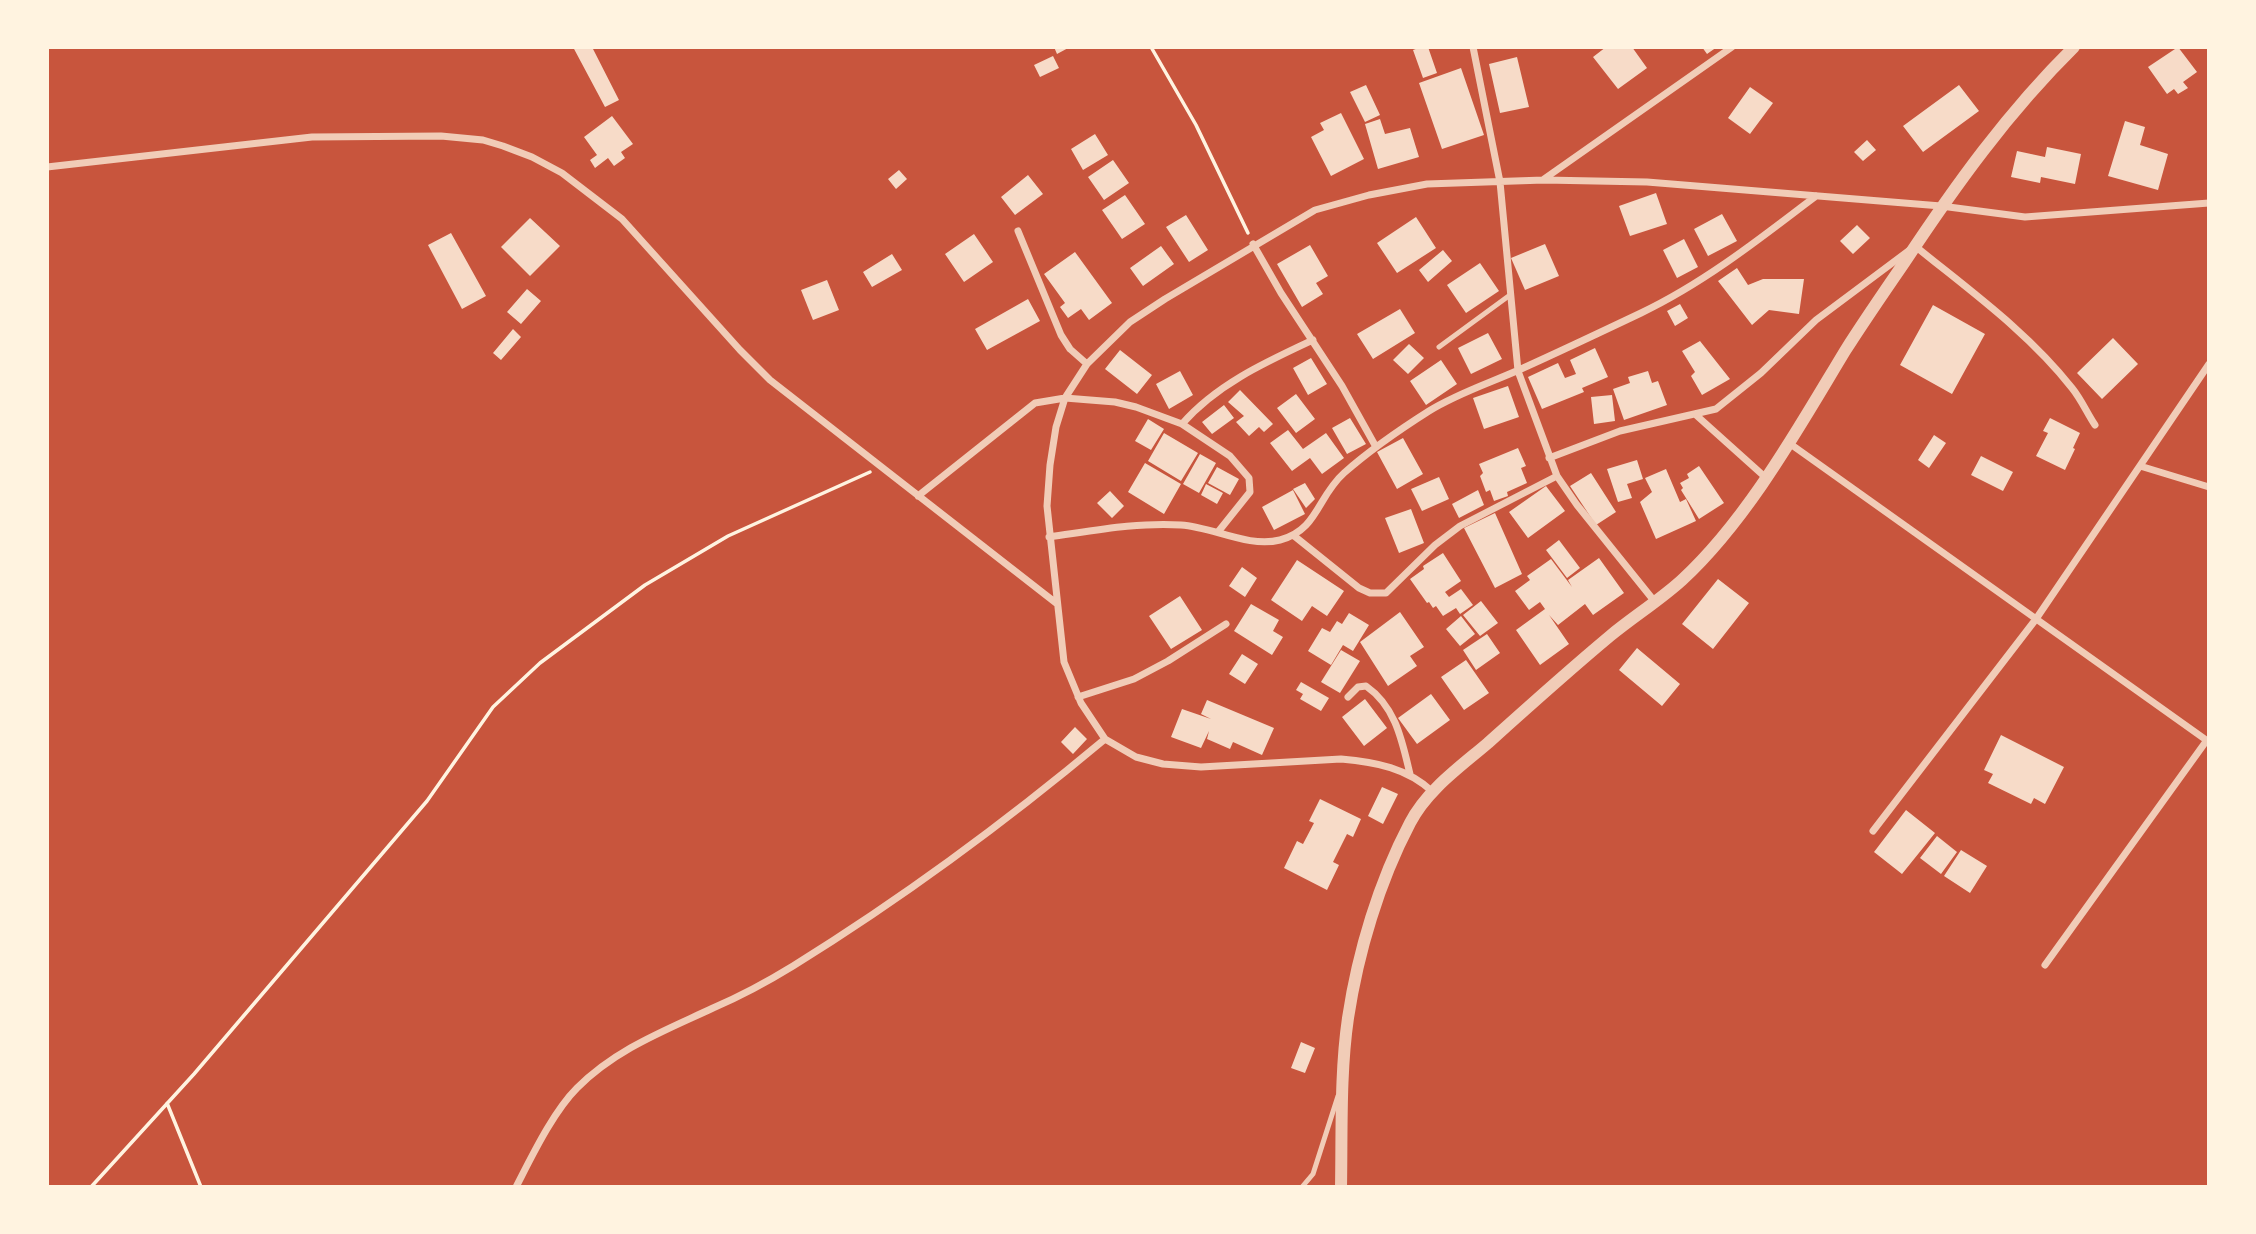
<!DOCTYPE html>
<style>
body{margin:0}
#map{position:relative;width:2256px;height:1234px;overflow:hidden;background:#c8553d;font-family:Merriweather,serif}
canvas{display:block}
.frame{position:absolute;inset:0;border:49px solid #fff3e0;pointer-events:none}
</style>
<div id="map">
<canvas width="2256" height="1234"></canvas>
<div class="frame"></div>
</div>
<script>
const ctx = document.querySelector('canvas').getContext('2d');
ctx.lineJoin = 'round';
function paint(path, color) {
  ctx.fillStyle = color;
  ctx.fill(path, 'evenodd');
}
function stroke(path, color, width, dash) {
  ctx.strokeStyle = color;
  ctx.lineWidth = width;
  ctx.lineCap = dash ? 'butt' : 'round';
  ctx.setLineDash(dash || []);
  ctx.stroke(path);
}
paint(new Path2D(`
 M573,47H592L619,100L605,107Z
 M1054,47H1070L1057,54Z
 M1421,47H1428L1437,73L1423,78L1413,50Z
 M1606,47H1632L1647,68L1618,89L1593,57Z
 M1702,47H1717L1707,54Z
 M2178,47L2197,72L2183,82L2188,88L2178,94L2174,89L2167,94L2148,67Z
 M1053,56L1059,68L1040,77L1034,65Z
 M1517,57L1529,107L1500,113L1489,64Z
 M1461,68L1484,135L1442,149L1419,83Z
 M1366,85L1380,115L1365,122L1350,92Z
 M1959,85L1979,111L1923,152L1903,126Z
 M1750,87L1773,103L1750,134L1728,118Z
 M1341,113L1364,159L1331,176L1311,137L1324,130L1320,123Z
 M612,116L633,144L621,152L625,158L614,166L608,158L595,168L590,160L597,155L584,137Z
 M1380,119L1385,134L1410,128L1419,157L1378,169L1365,124Z
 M2125,121L2145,127L2140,145L2168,154L2158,190L2108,176Z
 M1095,134L1108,155L1083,170L1071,149Z
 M1867,140L1876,150L1863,161L1854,152Z
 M2047,147L2081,154L2075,184L2041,177L2040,183L2011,177L2017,151L2045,157Z
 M1113,160L1129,183L1104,200L1088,177Z
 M899,170L907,179L896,189L888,179Z
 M1028,175L1043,194L1015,215L1001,197Z
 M1656,193L1667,224L1630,236L1619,206Z
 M1125,195L1145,224L1122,239L1102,210Z
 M1722,214L1737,241L1708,256L1694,229Z
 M1186,215L1208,250L1189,262L1166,227Z
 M1416,217L1436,248L1397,273L1377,243Z
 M530,218L560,246L530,276L501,247Z
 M1857,225L1870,238L1853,254L1840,241Z
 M451,233L486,296L462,309L428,245Z
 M974,234L993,262L964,282L945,254Z
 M1684,239L1698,267L1677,278L1663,250Z
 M1545,244L1559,276L1525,290L1511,258Z
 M1310,245L1328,276L1316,283L1323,294L1302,307L1277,264Z
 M1161,246L1174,264L1143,286L1130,268Z
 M1443,250L1452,261L1428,282L1419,270Z
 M1075,252L1112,303L1089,320L1081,309L1068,318L1060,307L1065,303L1044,274Z
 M892,254L902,270L872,287L863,272Z
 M1480,263L1499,291L1466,313L1447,285Z
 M1737,268L1748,285L1763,279H1804L1799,314L1769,310L1752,325L1718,281Z
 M827,280L839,310L813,320L801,290Z
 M527,289L541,301L521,324L507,312Z
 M1028,299L1040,321L987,350L975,329Z
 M1680,304L1688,318L1675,326L1667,311Z
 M1933,305L1985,334L1952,394L1900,365Z
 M1400,309L1415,333L1373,359L1357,334Z
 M513,329L521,337L501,360L493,353Z
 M1488,333L1502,359L1471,374L1458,348Z
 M2113,338L2138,364L2102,399L2077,373Z
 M1700,341L1730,379L1702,395L1691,376L1695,372L1682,351Z
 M1409,344L1424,358L1408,374L1393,360Z
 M1595,348L1608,377L1582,388L1584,392L1542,409L1528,377L1558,363L1565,378L1576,374L1570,360Z
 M1120,350L1152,375L1137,394L1105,369Z
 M1311,358L1327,384L1308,395L1293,368Z
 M1441,360L1457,384L1426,405L1410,381Z
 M1180,371L1193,395L1169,409L1156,384Z
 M1648,371L1652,383L1658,381L1667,405L1624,420L1613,389L1630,383L1628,377Z
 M1508,386L1519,417L1484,429L1473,398Z
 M1240,390L1273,424L1264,432L1259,427L1249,436L1236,422L1244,416L1228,402Z
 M1296,394L1315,419L1296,433L1277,408Z
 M1612,395L1615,421L1594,424L1591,397Z
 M1224,405L1234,418L1212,434L1202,422Z
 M1350,418L1366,444L1347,454L1332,428Z
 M2050,418L2080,433L2073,448L2075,449L2065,470L2036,456L2048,433L2043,431Z
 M1148,419L1164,429L1151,450L1135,441Z
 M1288,430L1303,449L1326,433L1344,458L1322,474L1310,458L1292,471L1270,443Z
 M1164,433L1198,453L1181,481L1148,461Z
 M1934,435L1946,443L1929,468L1918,460Z
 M1403,438L1423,474L1397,489L1377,452Z
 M1518,448L1526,466L1521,468L1527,483L1507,492L1508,496L1494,501L1490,490L1486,492L1480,476L1483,473L1479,464Z
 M1200,454L1216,463L1199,493L1183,484Z
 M1981,456L2013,472L2003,491L1971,475Z
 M1637,460L1643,479L1627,484L1632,498L1618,502L1607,469Z
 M1145,463L1181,484L1164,514L1128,492Z
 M1699,466L1724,503L1699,519L1681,490L1683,488L1680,483L1689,478L1687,474Z
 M1217,467L1239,479L1230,495L1208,483Z
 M1666,469L1680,502L1686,499L1696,521L1656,539L1640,502L1652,492L1645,478Z
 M1591,473L1616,512L1596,525L1570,486Z
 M1439,477L1449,499L1422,511L1411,489Z
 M1305,483L1315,499L1306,508L1293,489Z
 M1206,484L1223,493L1217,504L1201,495Z
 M1546,486L1565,511L1528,538L1509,512Z
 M1293,490L1305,514L1274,530L1262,507Z
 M1478,490L1484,505L1459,518L1452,504Z
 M1110,491L1124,506L1112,518L1097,503Z
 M1411,509L1424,543L1399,553L1385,518Z
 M1495,513L1522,574L1495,588L1464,528Z
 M1559,540L1580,568L1567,578L1546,550Z
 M1443,553L1461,581L1445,592L1449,597L1461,589L1473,605L1460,614L1456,608L1443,616L1436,606L1433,608L1429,602L1427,603L1410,579L1424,569L1423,566Z
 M1599,558L1624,593L1593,615L1585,604L1558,625L1549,615L1569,644L1540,665L1516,630L1545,609L1540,602L1529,610L1515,591L1530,580L1527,576L1551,559L1572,587L1568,580Z
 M1297,560L1344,591L1327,616L1312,606L1302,621L1271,600Z
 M1242,567L1257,578L1245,597L1229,586Z
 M1718,579L1749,603L1713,649L1682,624Z
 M1180,596L1202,630L1171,649L1149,616Z
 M1481,601L1498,623L1480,636L1463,615Z
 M1251,604L1279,620L1273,631L1283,637L1272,655L1234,631Z
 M1400,612L1424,647L1410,656L1417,666L1388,686L1360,642Z
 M1349,613L1369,625L1353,651L1343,645L1331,665L1308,651L1322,628L1330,632L1337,621L1342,624Z
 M1461,616L1475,634L1460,646L1446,629Z
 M1487,634L1500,653L1476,670L1463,650Z
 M1637,648L1680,684L1662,706L1619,670Z
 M1341,650L1360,661L1340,693L1321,682Z
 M1242,654L1258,664L1245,684L1229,674Z
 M1466,660L1489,693L1464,710L1441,677Z
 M1301,682L1329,698L1321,711L1300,699L1303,694L1296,690Z
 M1431,694L1450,720L1417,744L1398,718Z
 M1365,699L1387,728L1364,746L1342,717Z
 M1207,700L1274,728L1262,755L1233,742L1230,749L1207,739L1209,731L1201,748L1171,737L1182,709L1211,719L1201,714Z
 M1075,727L1087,739L1073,754L1061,742Z
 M2001,735L2064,767L2045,804L2034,798L2031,804L1988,783L1993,774L1984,770Z
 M1382,787L1398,794L1383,824L1368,816Z
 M1320,799L1361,819L1353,837L1347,834L1333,862L1339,865L1327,890L1284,868L1297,841L1303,844L1314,823L1309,821Z
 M1906,810L1935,833L1902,874L1874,852Z
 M1937,836L1957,852L1941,874L1920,858Z
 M1961,850L1987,866L1970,893L1944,876Z
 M1301,1042L1315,1048L1305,1073L1291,1068Z`), '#f7dbc8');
stroke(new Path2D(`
 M1151,47L1196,125L1248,233
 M167,1103L201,1187
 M91,1187L194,1074L427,801L493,707L540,663L645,585L728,536L870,472`), '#fff3e0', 3.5);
stroke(new Path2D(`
 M1439,347L1510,295
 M1302,1187L1313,1174L1338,1096`), '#f1ccb7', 5);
stroke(new Path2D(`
 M1473,47L1500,182L1518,371L1557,476L1577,505L1655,602
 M47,167L312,137L441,136L483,140L503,146L532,157L562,173L622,219L740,350L770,380L1056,603
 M1544,179L1732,47
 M1018,231L1061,335L1070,349L1087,364
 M1253,244L1281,293L1342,386L1376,447
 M1696,415L1765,477
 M1182,424C1217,384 1266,362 1313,340
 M1789,443L2209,742
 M1549,458L1620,431L1716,409L1761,373L1816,320L1915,246C1969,290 2028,332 2072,388C2081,399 2087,413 2095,425
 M2140,466L2209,487
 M918,496L1035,403L1065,398L1115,402L1136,407L1182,424L1230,456L1249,478L1250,492L1218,532
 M1293,535L1359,588L1370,593H1386L1435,545L1460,526L1557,476
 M1049,537C1092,531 1138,522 1181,525C1213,527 1248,548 1280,540C1318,530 1317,497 1344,473C1370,450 1399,430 1429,411C1458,393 1490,383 1521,369C1561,351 1601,332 1641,313C1704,283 1761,238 1816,196
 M1078,697L1134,679L1168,661L1226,624
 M1348,697L1358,687L1366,686C1396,707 1402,741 1410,774
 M1433,792C1407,768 1376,762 1341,759L1201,767L1163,764L1136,757L1105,739L1081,703L1064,662L1047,506L1050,465L1056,427L1065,398L1087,364L1130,322L1165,299L1315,210L1369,195L1427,184L1544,180L1647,182L1941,206L2025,217L2209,203
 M1873,831L2036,619L2209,364
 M2045,965L2207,740
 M516,1187C532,1156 553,1112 577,1088C616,1049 664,1031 713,1008C741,996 767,982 793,966C901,899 1007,821 1105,739`), '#f1ccb7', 7);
stroke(new Path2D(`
 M1341,1187C1342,1131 1340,1073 1348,1018C1358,952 1379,882 1410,823C1427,790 1460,767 1488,743C1528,707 1568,671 1610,636C1633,617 1660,600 1682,580C1748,519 1799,427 1845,351C1864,321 1884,292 1904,263C1955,186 2008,112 2074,47`), '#f1ccb7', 12);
</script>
